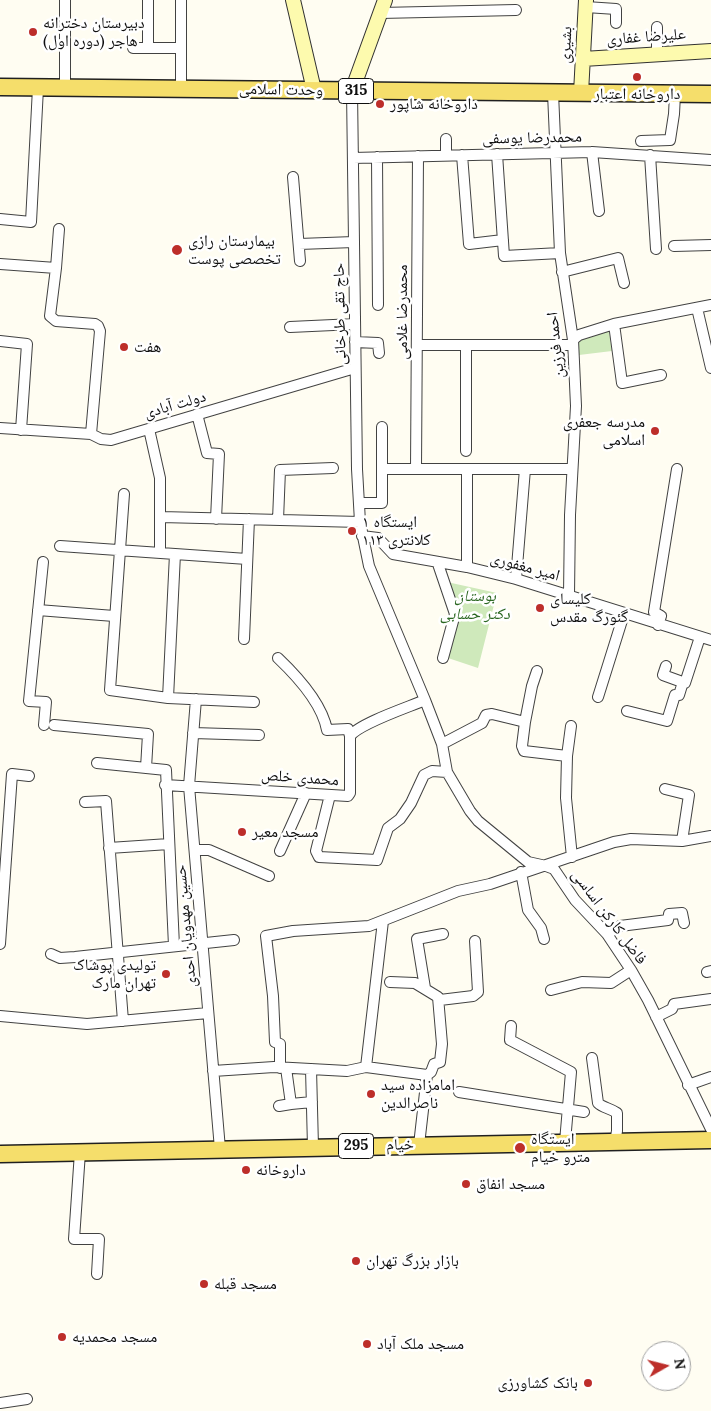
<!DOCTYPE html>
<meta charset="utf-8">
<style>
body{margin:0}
#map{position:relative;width:711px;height:1411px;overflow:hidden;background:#fffdf2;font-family:Lora,serif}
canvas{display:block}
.north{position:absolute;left:641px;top:1341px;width:50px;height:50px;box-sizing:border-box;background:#fff;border:1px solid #9f9f9f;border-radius:50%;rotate:82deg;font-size:14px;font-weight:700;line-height:20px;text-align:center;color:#0f0f0f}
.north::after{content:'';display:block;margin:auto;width:18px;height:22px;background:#bd2e2a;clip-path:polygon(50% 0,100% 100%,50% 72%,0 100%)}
</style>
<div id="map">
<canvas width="711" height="1411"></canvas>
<div class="north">N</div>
</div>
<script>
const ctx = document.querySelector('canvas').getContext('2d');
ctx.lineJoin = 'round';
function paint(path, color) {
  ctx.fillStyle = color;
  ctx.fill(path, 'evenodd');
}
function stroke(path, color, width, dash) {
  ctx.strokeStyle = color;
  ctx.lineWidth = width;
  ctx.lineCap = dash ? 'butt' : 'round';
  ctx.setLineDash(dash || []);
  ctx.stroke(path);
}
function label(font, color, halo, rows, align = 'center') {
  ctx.font = font + ' Lora,"Noto Naskh Arabic",serif';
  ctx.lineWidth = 5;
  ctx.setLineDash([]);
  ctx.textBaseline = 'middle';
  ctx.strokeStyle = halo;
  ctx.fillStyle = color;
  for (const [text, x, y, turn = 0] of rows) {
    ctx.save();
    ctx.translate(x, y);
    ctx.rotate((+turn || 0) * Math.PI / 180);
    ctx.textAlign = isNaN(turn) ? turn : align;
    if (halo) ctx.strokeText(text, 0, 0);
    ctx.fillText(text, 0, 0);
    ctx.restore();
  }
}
paint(new Path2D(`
 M609,331L612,351L579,355L577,342L584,337Z
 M447,582L497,593L478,668L448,658L460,613Z`), '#cfe9bb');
const street = new Path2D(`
 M148,0V48
 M181,0V89
 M586,7L616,9V23
 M380,13L516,10
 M657,27V53
 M133,48H181
 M65,88V0
 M352,91L357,469L360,522L369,566L425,700L442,744L447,772L470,811L478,821L528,862L546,866L554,869L575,900L607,934L631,970L648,1000L711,1129
 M553,93L560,253L573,340L576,406L570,515L569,595
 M641,141L670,140L674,114L675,94
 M592,152L599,211
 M497,154L504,256L560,253
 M446,155V139
 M462,155L469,244L503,240
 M650,155L656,249
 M377,157L378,305
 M353,158L592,152L711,160
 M293,177L300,261
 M0,219L31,222L38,88
 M299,244L354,242
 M674,246L711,245
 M0,264L56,268L50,316L56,321L95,324L98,326L100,331L91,434
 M56,268L59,229
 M562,272L618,258L624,283
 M697,308L711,368
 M614,324L622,383L661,375
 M290,327L355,324
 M573,340L579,335L614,324L711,305
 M0,341L27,344L21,430
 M355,342L378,343L379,353
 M417,345H572
 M466,345V451
 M197,414L207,453L219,454L216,519
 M0,428L91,434L101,439L111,440L355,368
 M149,429L160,478V553
 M382,469H572
 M416,469L418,156
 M467,469V567
 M124,494L110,690L168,698L254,702
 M359,503H382V427
 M161,517L360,522
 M278,520L280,470L333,468
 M362,536L378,538L393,554L467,567L516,579L711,640
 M60,546L247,559
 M43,562L29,701L46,702L44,725
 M438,564L455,614L443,658
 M516,579L525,469
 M38,610L114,616
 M658,625L661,616L654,612L677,469
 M244,639L249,519
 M666,666L663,675L685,683L700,637
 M598,697L624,614
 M168,698L175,554
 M196,699L189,786L220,1149
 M627,711L667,721L675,695H679L683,682
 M525,722L532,686L537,671
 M54,725L148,734L146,768
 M571,726L567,756L566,798L572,857
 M193,733L259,735
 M350,736C360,723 409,707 425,700
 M442,744L482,723L486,715L492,714L525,722L522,746L524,751L567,756
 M97,763L166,770L174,946
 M165,785L348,796L350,793V736L348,729L327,730C322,703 298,677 278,658
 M665,789L689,795L682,841
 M330,795L316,851L319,857L377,860L388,828L400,819L411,803L424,775L432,771L447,772
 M85,802L106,801L123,1021
 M109,848L169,844
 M195,850H209L269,876
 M280,851L306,793
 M521,872L528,910L541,928L544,939
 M607,934L620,926L668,920L669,914L682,913L684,923
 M0,944L12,774L29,776
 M51,954L60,958L75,957L234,940
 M707,972L711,971
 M390,982L415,983L438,997L442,1044L440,1062L434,1064L431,1072L427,1075L419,1145
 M425,988L417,939L443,934
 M551,990L582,982L611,983L631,970
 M440,1000L473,996L478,992L475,941
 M0,1016L87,1024L208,1013
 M656,1017L672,1009L674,1004L711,999
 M511,1026L510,1040L571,1072L565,1142
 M592,1058L598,1103C603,1108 610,1108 617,1113V1131L615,1142
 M366,1067L383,921
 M280,1068V1044L275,1042L273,996L266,936L293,931L369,926L458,891L490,884L614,842L631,839L682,841L711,836
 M286,1068L291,1104L312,1102
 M311,1069L313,1147
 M213,1071L274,1067L347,1071L366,1067L427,1075
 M688,1085L711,1077
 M459,1092L584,1112
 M279,1106L291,1104
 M80,1152L74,1239H99L97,1274
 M0,1403L27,1399`);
const secondary = new Path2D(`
 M293,0L314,90
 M583,59L711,51
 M352,91L385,0
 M581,93L586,0`);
const primary = new Path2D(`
 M0,87L711,94
 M0,1154L711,1140`);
stroke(street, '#424242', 12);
stroke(secondary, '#313131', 16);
stroke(primary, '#202020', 19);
stroke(street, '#fff', 10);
stroke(secondary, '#fdfaae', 14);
stroke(primary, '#f5de6b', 16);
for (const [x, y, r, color] of [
 [33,32,5,"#bd2e2a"],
 [637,77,5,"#bd2e2a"],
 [380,104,5,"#bd2e2a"],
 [177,250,6,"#bd2e2a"],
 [124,347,5,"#bd2e2a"],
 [655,431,5,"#bd2e2a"],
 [352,531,5,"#bd2e2a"],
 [540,608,5,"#bd2e2a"],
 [242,832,5,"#bd2e2a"],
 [166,974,5,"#bd2e2a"],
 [371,1094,5,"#bd2e2a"],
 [520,1148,6,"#bd2e2a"],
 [246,1170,5,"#bd2e2a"],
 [466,1184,5,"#bd2e2a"],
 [356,1261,5,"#bd2e2a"],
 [204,1284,5,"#bd2e2a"],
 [62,1337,5,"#bd2e2a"],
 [367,1344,5,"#bd2e2a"],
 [588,1383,5,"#bd2e2a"]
]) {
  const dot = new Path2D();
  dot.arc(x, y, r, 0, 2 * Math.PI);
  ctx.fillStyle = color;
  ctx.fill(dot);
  stroke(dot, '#fff', 2);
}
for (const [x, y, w] of [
 [356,91,35],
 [356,1146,35]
]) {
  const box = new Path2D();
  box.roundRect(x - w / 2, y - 12.5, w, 25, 4);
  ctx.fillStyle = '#fff';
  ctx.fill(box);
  stroke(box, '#0f0f0f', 1);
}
label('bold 15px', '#0f0f0f', null, [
 ["315",356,91],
 ["295",356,1146]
]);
label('16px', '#0f0f0f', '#fff', [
 ["دبیرستان دخترانه",43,23],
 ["هاجر (دوره اول)",43,41],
 ["داروخانه اعتبار",637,94,"center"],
 ["داروخانه شاپور",390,104],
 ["بیمارستان رازی",188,241],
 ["تخصصی پوست",188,259],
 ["هفت",134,347],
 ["مدرسه جعفری",645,422,"right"],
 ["اسلامی",645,440,"right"],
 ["ایستگاه ۱",362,522],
 ["کلانتری ۱۱۳",362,540],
 ["کلیسای",550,599],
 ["گئورگ مقدس",550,617],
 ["مسجد معیر",252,832],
 ["تولیدی پوشاک",156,965,"right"],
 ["تهران مارک",156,983,"right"],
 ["امامزاده سید",381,1085],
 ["ناصرالدین",381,1103],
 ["ایستگاه",531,1139],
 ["مترو خیام",531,1157],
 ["داروخانه",256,1170],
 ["مسجد انفاق",476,1184],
 ["بازار بزرگ تهران",366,1261],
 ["مسجد قبله",214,1284],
 ["مسجد محمدیه",72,1337],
 ["مسجد ملک آباد",377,1344],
 ["بانک کشاورزی",578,1383,"right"]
], 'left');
label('16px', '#0f0f0f', '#fff', [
 ["علیرضا غفاری",646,37,-4],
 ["بشیری",566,45,-87],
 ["وحدت اسلامی",281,90,1],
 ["محمدرضا یوسفی",532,138,-1],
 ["محمدرضا غلامی",402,312,-90],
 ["حاج تقی طرخانی",340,314,-91],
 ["احمد فرزین",556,345,-96],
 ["دولت آبادی",175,405,-16],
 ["امیر مغفوری",525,567,15],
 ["محمدی خلص",300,778,4],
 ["فاضل کارکن اساسی",609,917,53],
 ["حسین مهدویان احدی",186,926,-95],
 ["خیام",400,1145,-1]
]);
label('italic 16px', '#296620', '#fff', [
 ["بوستان",475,596],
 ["دکتر حسابی",475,614]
]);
</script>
